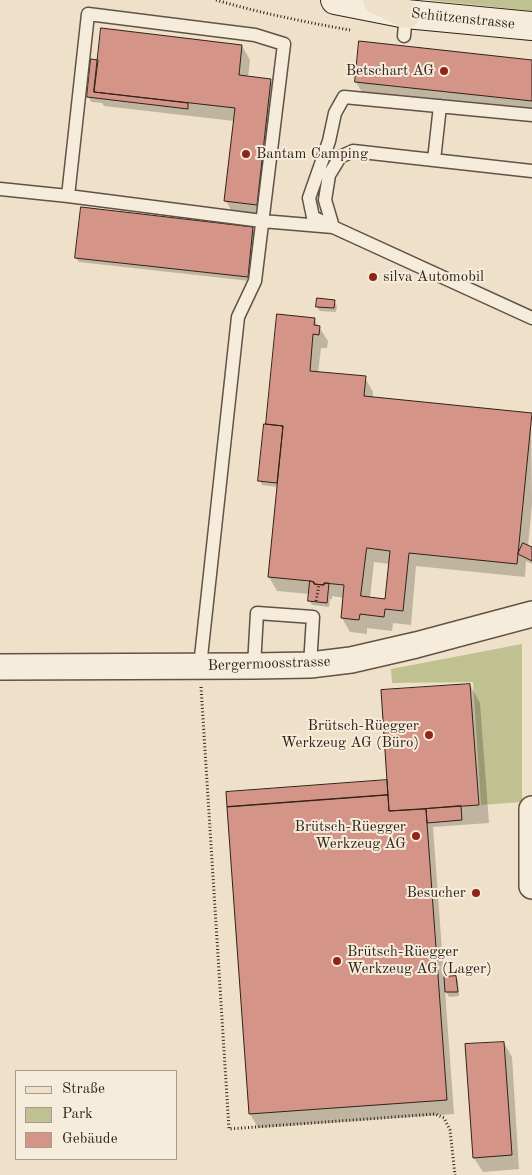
<!DOCTYPE html>
<meta charset="utf-8">
<style>
body{margin:0}
#map{position:relative;width:532px;height:1175px;overflow:hidden;background:#efe1c9;font-family:"Old Standard TT",serif}
canvas{display:block}
.legend{position:absolute;left:15px;top:1070px;width:162px;height:90px;box-sizing:border-box;background:#f5ecdc;border:1px solid #a69b8e;margin:0;padding:6px 9px;list-style:none;font-size:15px;color:#302219}
.legend li{display:flex;align-items:center;gap:10px;height:25px}
.legend b{width:25px;border:1px solid #a69b8e}
</style>
<div id="map">
<canvas width="532" height="1175"></canvas>
<ul class="legend">
<li><b style="height:6px;background:#efe1c9"></b>Straße</li>
<li><b style="height:14px;background:#c0c191"></b>Park</li>
<li><b style="height:14px;background:#d59488"></b>Gebäude</li>
</ul>
</div>
<script>
const ctx = document.querySelector('canvas').getContext('2d');
ctx.lineJoin = 'round';
function paint(path, color) {
  ctx.fillStyle = color;
  ctx.fill(path, 'evenodd');
}
function stroke(path, color, width, dash) {
  ctx.strokeStyle = color;
  ctx.lineWidth = width;
  ctx.lineCap = dash ? 'butt' : 'round';
  ctx.setLineDash(dash || []);
  ctx.stroke(path);
}
function label(font, color, halo, rows, align = 'center') {
  ctx.font = font + ' "Old Standard TT",serif';
  ctx.lineWidth = 4;
  ctx.setLineDash([]);
  ctx.textBaseline = 'middle';
  ctx.strokeStyle = halo;
  ctx.fillStyle = color;
  for (const [text, x, y, turn = 0] of rows) {
    ctx.save();
    ctx.translate(x, y);
    ctx.rotate((+turn || 0) * Math.PI / 180);
    ctx.textAlign = isNaN(turn) ? turn : align;
    if (halo) ctx.strokeText(text, 0, 0);
    ctx.fillText(text, 0, 0);
    ctx.restore();
  }
}
paint(new Path2D(`
 M428,0H532V11Z
 M522,644V802L481,805L473,682L392,683L391,669Z`), '#c0c191');
paint(new Path2D(`
 M242,46L250,60L248,78L270,80L278,94L264,218L234,215L226,201L234,121L104,106L102,103L91,102L89,97L99,61Z
 M532,61V114L364,96L356,82Z
 M253,228L255,233L250,281L79,262L76,258Z
 M334,301L337,306L336,312L320,311L317,307Z
 M314,319L328,341L327,348H321L318,373L365,378L373,392V398L531,414L532,503L528,547L532,549V564L526,561L525,577L416,566L411,625L393,623L392,631L367,628V634L350,632L342,618L344,598L332,596V599H330L329,607L312,605L309,600L310,594L277,591L269,577L278,487L262,485L260,480L268,426L267,424ZM374,562L390,564L386,600L370,598Z
 M470,685L480,703L489,823L433,827L444,978L456,977L458,981L459,996L449,997L445,990L454,1114L258,1128L250,1114L388,781Z
 M504,1043L512,1057L519,1169L483,1172L474,1158Z`), '#0003');
const building = new Path2D(`
 M101,28L242,45L239,75L271,79L257,205L224,201L235,108L94,92Z
 M359,41L532,60V101L355,82Z
 M91,59L98,60L94,92L188,103V109L87,97Z
 M81,207L253,227L248,277L75,258Z
 M317,298L335,300L334,308L316,307Z
 M277,314L315,318L314,325L320,326L319,335L313,334L310,371L366,376L364,396L532,413L517,564L409,553L403,611L385,609L384,617L360,614L359,620L341,618L344,585L324,583V585L314,584V582L310,581L268,577L283,426L266,424ZM367,548L390,551L385,599L361,596Z
 M264,424L283,426L277,483L258,481Z
 M523,543L532,547V561L518,554Z
 M310,581L314,582V584L324,585V583H329L327,603L308,601Z
 M470,684L479,805L389,811L381,690Z
 M387,780L388,795L227,807L226,792Z
 M388,795L389,811L426,809L447,1100L249,1114L227,807Z
 M461,806L462,820L427,823L426,809Z
 M456,976L458,992H445L444,977Z
 M504,1042L512,1155L473,1158L465,1044Z`);
paint(building, '#d59488');
stroke(building, '#302219', 1);
const service = new Path2D(`
 M404,36L406,14
 M434,160L440,106
 M0,189L68,196L88,14L255,35L284,44L255,281L238,317L200,666
 M68,196L262,221L333,227L532,318
 M327,224L313,217L309,198L329,141L335,113L344,97L532,115
 M333,227L325,200L329,175L340,157L353,151L532,171
 M254,666L257,613L313,617L310,665`);
const minor = new Path2D(`
 M0,667L254,666L310,665L351,660L416,645L532,614
 M532,809V886`);
const secondary = new Path2D(`
 M335,0L406,14L532,26`);
const primary = new Path2D(`
 M377,0L406,14`);
stroke(service, '#605245', 15);
stroke(minor, '#605245', 28);
stroke(secondary, '#302219', 30);
stroke(primary, '#302219', 30);
stroke(new Path2D(`
 M216,0C260,13 305,22 350,30
 M316,601L319,585
 M201,687L229,1129L435,1114L444,1118L450,1130L455,1175`), '#302219', 3, [1, 2.5]);
stroke(service, '#f5ecdc', 12);
stroke(minor, '#f5ecdc', 25);
stroke(secondary, '#f5ecdc', 28);
stroke(primary, '#efe1c9', 28);
for (const [x, y, r, color] of [
 [444,71,5,"#8f2418"],
 [246,154,5,"#8f2418"],
 [373,277,5,"#8f2418"],
 [429,735,5,"#8f2418"],
 [416,836,5,"#8f2418"],
 [476,893,5,"#8f2418"],
 [337,961,5,"#8f2418"]
]) {
  const dot = new Path2D();
  dot.arc(x, y, r, 0, 2 * Math.PI);
  ctx.fillStyle = color;
  ctx.fill(dot);
  stroke(dot, '#f5ecdc', 2);
}
label('15px', '#302219', '#f5ecdc', [
 ["Schützenstrasse",463,19,6],
 ["Bergermoosstrasse",269,664,-2]
]);
label('15px', '#302219', '#f5ecdc', [
 ["Betschart AG",434,71],
 ["Bantam Camping",256,154,"left"],
 ["silva Automobil",383,277,"left"],
 ["Brütsch-Rüegger",419,726],
 ["Werkzeug AG (Büro)",419,743],
 ["Brütsch-Rüegger",406,827],
 ["Werkzeug AG",406,844],
 ["Besucher",466,893],
 ["Brütsch-Rüegger",347,952,"left"],
 ["Werkzeug AG (Lager)",347,969,"left"]
], 'right');
</script>
